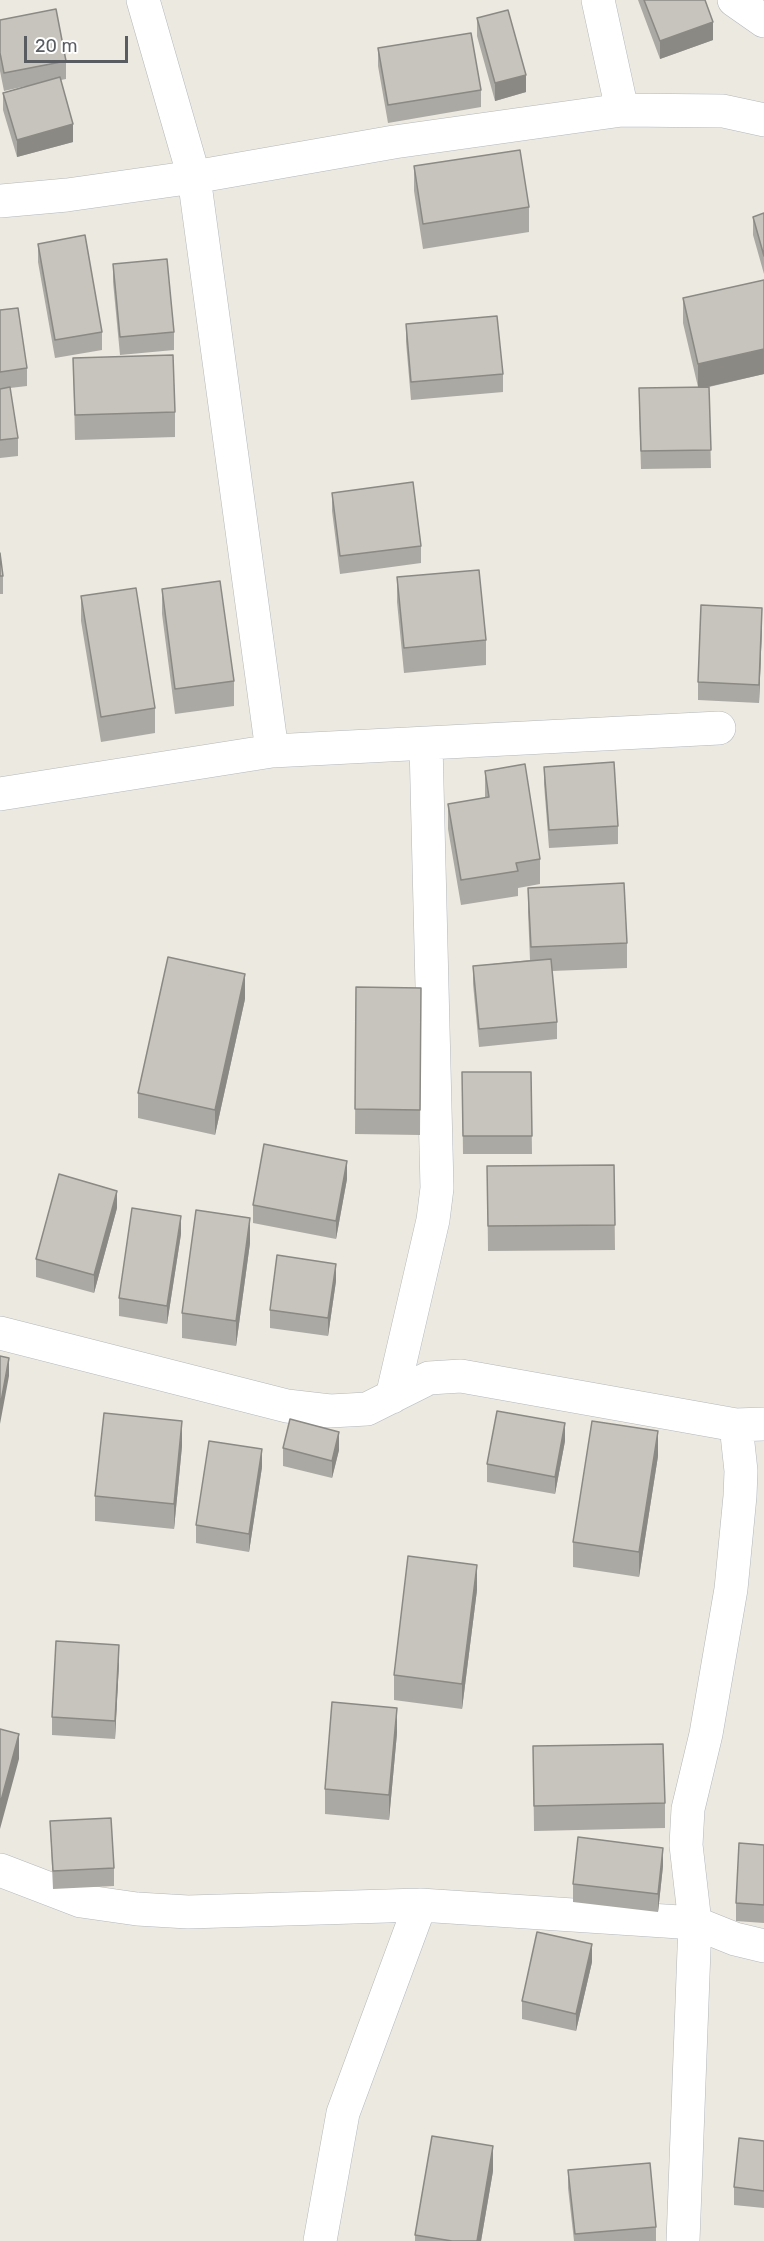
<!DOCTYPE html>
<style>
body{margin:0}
#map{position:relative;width:764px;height:2241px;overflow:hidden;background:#ece9e0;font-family:Rubik,sans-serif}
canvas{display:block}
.scale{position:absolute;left:24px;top:36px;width:104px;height:27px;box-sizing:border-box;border:3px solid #595d62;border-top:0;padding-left:8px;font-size:18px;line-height:21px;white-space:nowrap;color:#595d62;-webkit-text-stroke:4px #fff;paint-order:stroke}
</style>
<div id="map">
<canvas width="764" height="2241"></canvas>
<div class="scale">20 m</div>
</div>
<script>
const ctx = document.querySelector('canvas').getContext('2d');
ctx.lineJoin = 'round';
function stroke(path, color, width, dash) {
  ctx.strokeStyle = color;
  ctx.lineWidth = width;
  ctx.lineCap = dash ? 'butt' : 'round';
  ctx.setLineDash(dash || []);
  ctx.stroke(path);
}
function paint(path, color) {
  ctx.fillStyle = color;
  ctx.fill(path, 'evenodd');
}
const minor = new Path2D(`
 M143,0L194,177L272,751
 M598,0L622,110
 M734,0L764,21
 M0,201L67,195L194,177L394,142L622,110L723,111L764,120
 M0,794L272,751L719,728
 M0,1333L287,1406L330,1411L367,1409L429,1378L461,1376L736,1425L764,1424
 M392,1397L433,1220L437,1188L426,744
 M0,1870L81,1901L137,1909L188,1912L420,1905L695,1923L735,1939L764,1946
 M320,2241L343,2113L420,1905
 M683,2241L695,1923L686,1845L688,1809L706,1734L731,1589L740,1496L741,1471L736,1425`);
stroke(minor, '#b3b7bb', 34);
stroke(minor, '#fff', 33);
paint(new Path2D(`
 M638,0H705L713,40L660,59Z
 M477,18L526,92L495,101L477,36Z
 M0,20L66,61V79L61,80L73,142L17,157L3,110V93L26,86L4,91L0,71Z
 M378,48L481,90V107L388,123L378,66Z
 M414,166L529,207V232L423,249L414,191Z
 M764,213V274L753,235V217Z
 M38,244L102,332V350L55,358L38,262Z
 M113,264L174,332V350L120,355L113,282Z
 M764,280V374L709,387L711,468L641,469L639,406L698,387L683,323V298Z
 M0,310L27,368V386L10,388L18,438V456L0,458Z
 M406,324L503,374V392L411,400L406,342Z
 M73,358L175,412V437L75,440Z
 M332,493L421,546V563L340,574L332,511Z
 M0,553L3,576V594H0Z
 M397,577L486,640V665L404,673L397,602Z
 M162,589L234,681V706L175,714L162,614Z
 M81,596L155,708V733L101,742L81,621Z
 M762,626L759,703L698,700V682Z
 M544,767L618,826V844L549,848L544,784Z
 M485,771L540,859V884L518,888V896L461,905L448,829V804L485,798Z
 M528,888L627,943V968L552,971L557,1022V1039L479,1047L473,984V966L530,960L528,912Z
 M356,987L421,988L420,1135L355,1134Z
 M245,999L215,1135L138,1118V1093Z
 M462,1072H531L532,1154H463Z
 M614,1165L615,1250L488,1251L487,1166Z
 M347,1179L336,1239L253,1223V1205Z
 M117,1208L94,1293L36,1277V1259Z
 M181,1234L167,1324L119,1316V1298Z
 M250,1243L236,1346L182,1338V1313Z
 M336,1281L328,1336L270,1328V1310Z
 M565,1441L555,1494L487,1482V1464Z
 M182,1446L174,1529L95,1521V1496Z
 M283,1448L339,1450L332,1478L283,1466Z
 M658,1456L639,1577L573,1567V1542Z
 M262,1467L249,1552L196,1543V1525Z
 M477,1590L462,1709L394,1700V1675Z
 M119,1663L115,1739L52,1735V1717Z
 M397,1733L389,1820L325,1814V1789Z
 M533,1746L665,1803V1828L534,1831Z
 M50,1821L114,1868V1886L53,1889Z
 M764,1845V1923L736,1921V1903Z
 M663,1866L658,1912L573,1902V1884Z
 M592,1962L576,2031L522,2019V2001Z
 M764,2141V2208L734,2205V2187Z
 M568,2170L656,2227V2241H574L568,2188Z
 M493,2171L481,2241H415V2235Z`), '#aba9a3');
paint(new Path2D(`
 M713,22V40L660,59V41Z
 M526,75V92L495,101V83Z
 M73,124V142L17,157V140Z
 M764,349V374L698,389V364Z
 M762,608V626L759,703V685Z
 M245,974V999L215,1135V1110Z
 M347,1161V1179L336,1239V1221Z
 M117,1191V1208L94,1293V1275Z
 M181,1216V1234L167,1324V1306Z
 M250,1218V1243L236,1346V1321Z
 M336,1264V1281L328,1336V1318Z
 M9,1358V1376L0,1424V1407Z
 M182,1421V1446L174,1529V1504Z
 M565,1423V1441L555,1494V1477Z
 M658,1431V1456L639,1577V1552Z
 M339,1432V1450L332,1478V1461Z
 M262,1449V1467L249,1552V1534Z
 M477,1565V1590L462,1709V1684Z
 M119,1645V1663L115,1739V1721Z
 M397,1708V1733L389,1820V1795Z
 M19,1734V1759L0,1829V1804Z
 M663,1848V1866L658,1912V1894Z
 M592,1944V1962L576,2031V2014Z
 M493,2146V2171L481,2241H477Z`), '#8b8984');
const building = new Path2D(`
 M644,0H705L713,22L660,41Z
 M56,9L66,61L4,73L0,53V20Z
 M508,10L526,75L495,83L477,18Z
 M471,33L481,90L388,105L378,48Z
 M60,77L73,124L17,140L3,93Z
 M520,150L529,207L423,224L414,166Z
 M764,213V256L753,217Z
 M85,235L102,332L55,340L38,244Z
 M167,259L174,332L120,337L113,264Z
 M764,280V349L698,364L683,298Z
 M18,308L27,368L0,372V310Z
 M497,316L503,374L411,382L406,324Z
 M173,355L175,412L75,415L73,358Z
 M10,387L18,438L0,440V389Z
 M709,387L711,450L641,451L639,388Z
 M413,482L421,546L340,556L332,493Z
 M0,553L3,576H0Z
 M479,570L486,640L404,648L397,577Z
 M220,581L234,681L175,689L162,589Z
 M136,588L155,708L101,717L81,596Z
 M701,605L762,608L759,685L698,682Z
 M614,762L618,826L549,830L544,767Z
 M525,764L540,859L516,863L518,871L461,880L448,804L489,797L485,771Z
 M624,883L627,943L531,947L528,888Z
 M168,957L245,974L215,1110L138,1093Z
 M551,959L557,1022L479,1029L473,966Z
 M356,987L421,988L420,1110L355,1109Z
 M462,1072H531L532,1136H463Z
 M264,1144L347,1161L336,1221L253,1205Z
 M614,1165L615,1225L488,1226L487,1166Z
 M59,1174L117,1191L94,1275L36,1259Z
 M132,1208L181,1216L167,1306L119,1298Z
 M196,1210L250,1218L236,1321L182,1313Z
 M277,1255L336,1264L328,1318L270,1310Z
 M0,1356L9,1358L0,1407Z
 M497,1411L565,1423L555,1477L487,1464Z
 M104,1413L182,1421L174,1504L95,1496Z
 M290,1419L339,1432L332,1461L283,1448Z
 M592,1421L658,1431L639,1552L573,1542Z
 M209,1441L262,1449L249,1534L196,1525Z
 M408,1556L477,1565L462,1684L394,1675Z
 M56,1641L119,1645L115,1721L52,1717Z
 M332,1702L397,1708L389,1795L325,1789Z
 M0,1729L19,1734L0,1804Z
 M663,1744L665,1803L534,1806L533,1746Z
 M111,1818L114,1868L53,1871L50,1821Z
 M578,1837L663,1848L658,1894L573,1884Z
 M739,1843L764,1845V1905L736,1903Z
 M537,1932L592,1944L576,2014L522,2001Z
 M432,2136L493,2146L477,2241H452L415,2235Z
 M739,2138L764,2141V2191L734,2187Z
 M650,2163L656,2227L575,2234L568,2170Z`);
paint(building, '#c7c4bd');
stroke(building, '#8b8984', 1.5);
</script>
